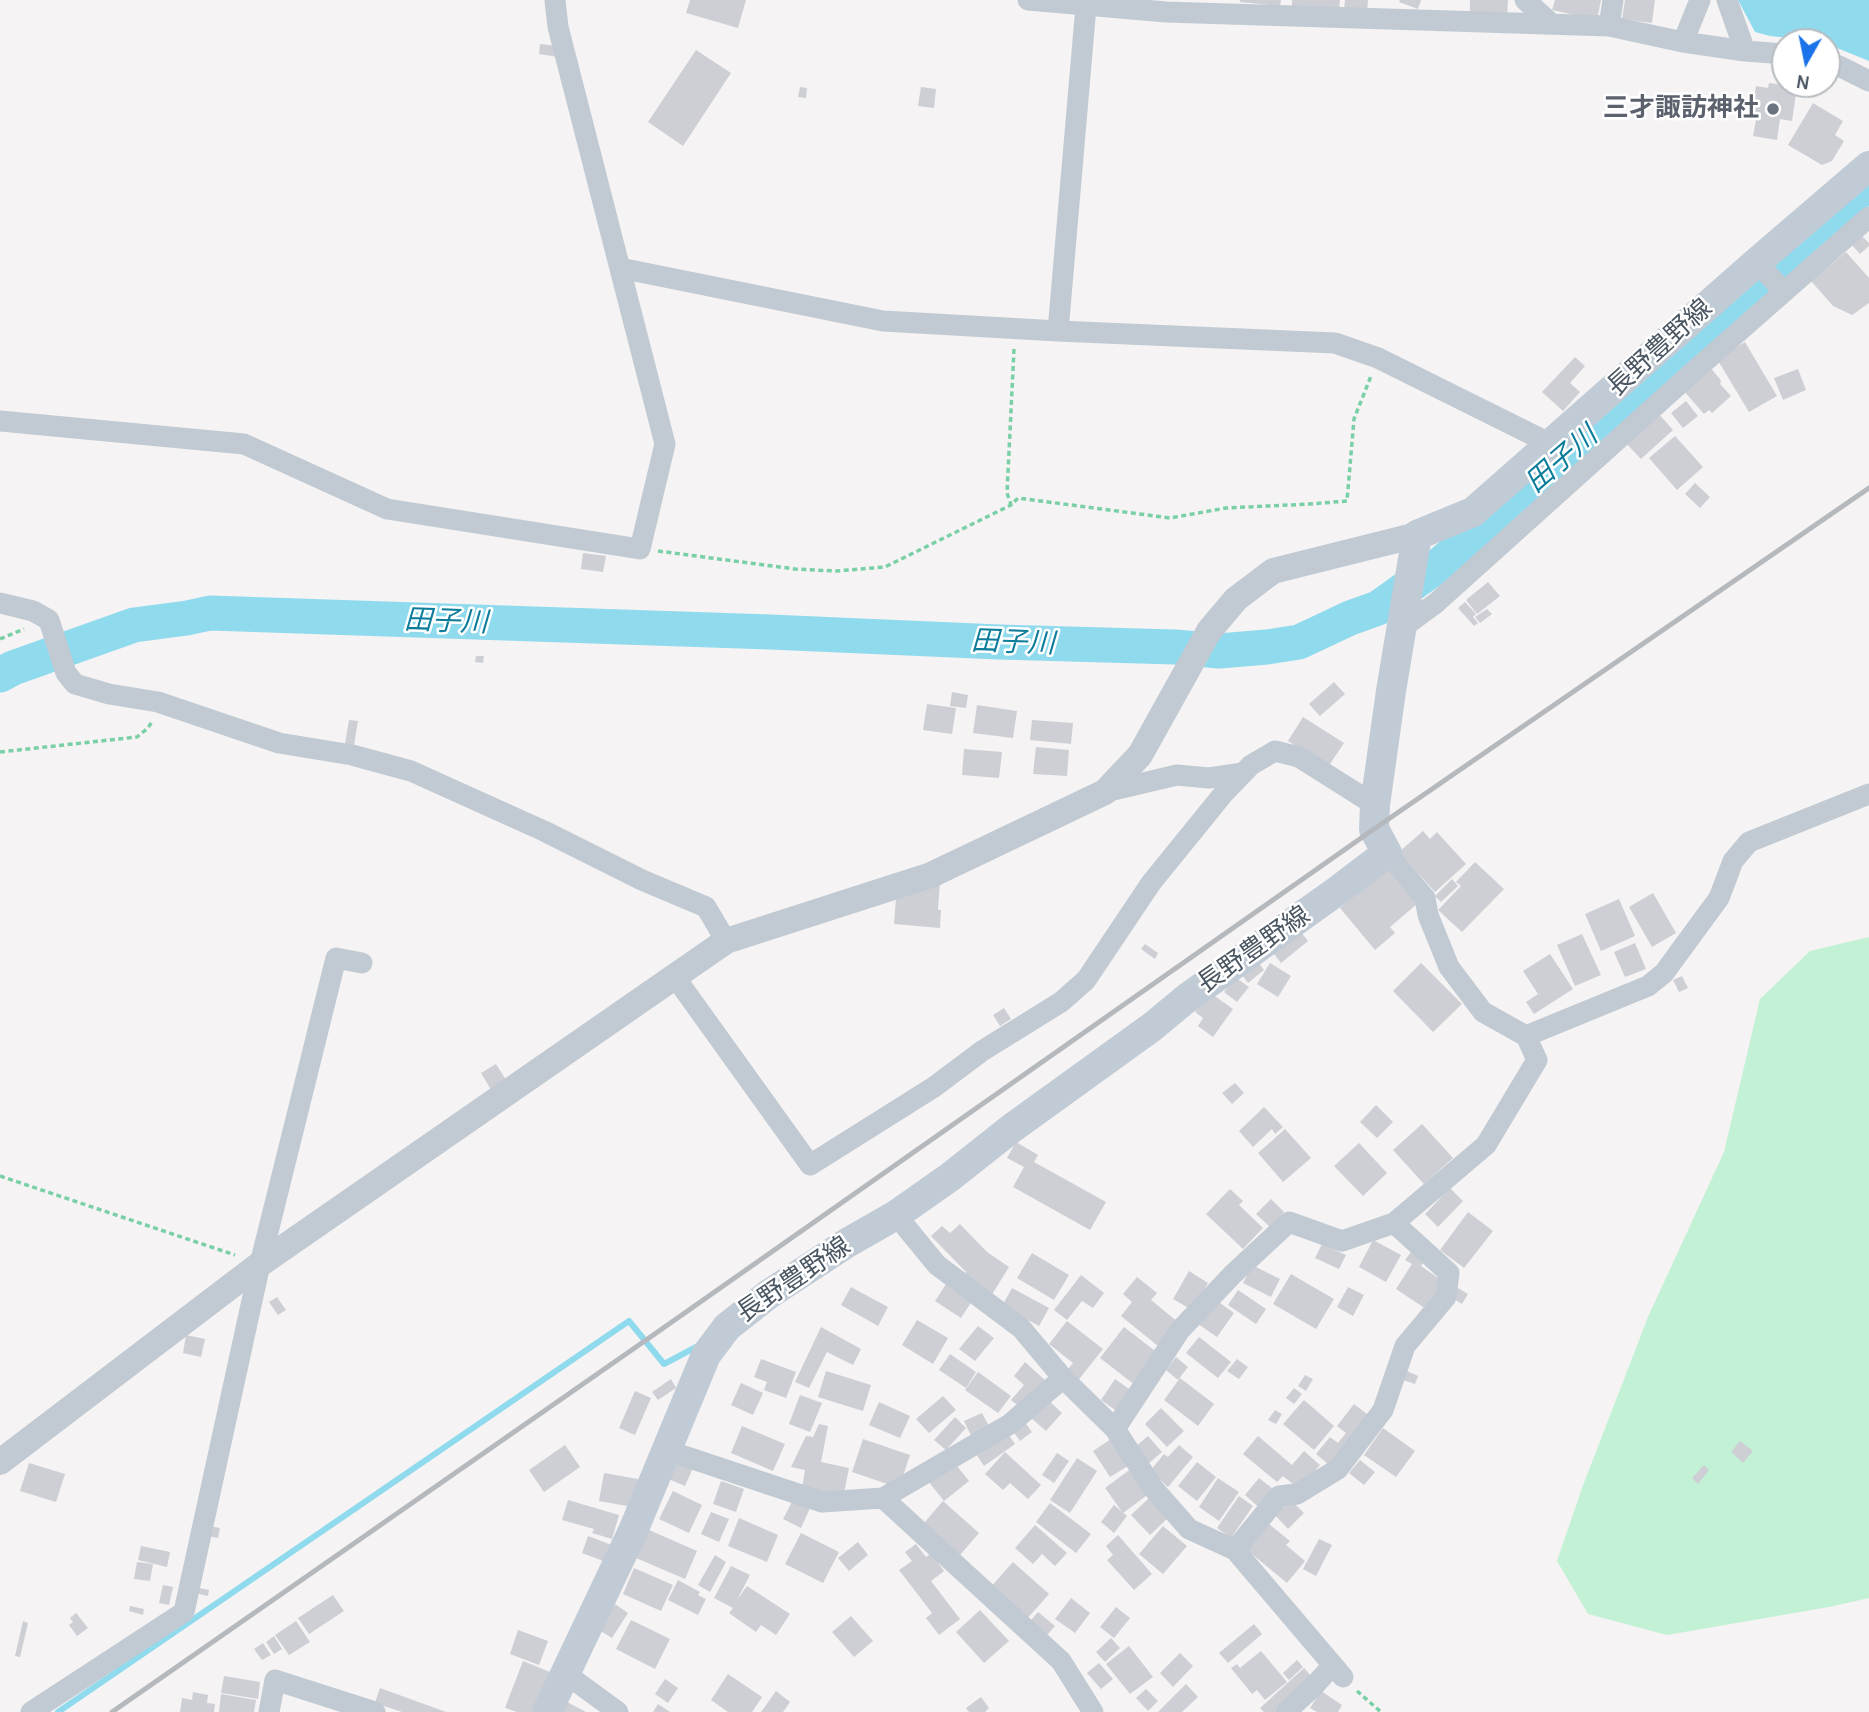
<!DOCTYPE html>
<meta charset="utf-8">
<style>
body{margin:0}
#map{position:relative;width:1869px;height:1712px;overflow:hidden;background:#f5f3f3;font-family:Karla,sans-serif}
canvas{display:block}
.north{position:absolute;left:1771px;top:28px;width:70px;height:70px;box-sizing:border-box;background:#fff;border:2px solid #b7bbc0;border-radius:50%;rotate:189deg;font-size:19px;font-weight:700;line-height:28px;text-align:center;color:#4a5661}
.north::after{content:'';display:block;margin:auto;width:24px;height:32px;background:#1a73e8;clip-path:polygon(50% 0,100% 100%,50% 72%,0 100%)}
</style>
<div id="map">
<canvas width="1869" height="1712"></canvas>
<div class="north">N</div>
</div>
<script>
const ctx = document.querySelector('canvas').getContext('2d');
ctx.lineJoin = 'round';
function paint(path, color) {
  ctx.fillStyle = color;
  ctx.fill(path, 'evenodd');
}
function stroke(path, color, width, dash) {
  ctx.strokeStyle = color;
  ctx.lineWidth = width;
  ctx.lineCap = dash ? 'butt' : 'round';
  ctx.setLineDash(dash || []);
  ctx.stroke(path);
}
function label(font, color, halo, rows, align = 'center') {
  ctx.font = font + ' Karla,"Noto Sans JP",sans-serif';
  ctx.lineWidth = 5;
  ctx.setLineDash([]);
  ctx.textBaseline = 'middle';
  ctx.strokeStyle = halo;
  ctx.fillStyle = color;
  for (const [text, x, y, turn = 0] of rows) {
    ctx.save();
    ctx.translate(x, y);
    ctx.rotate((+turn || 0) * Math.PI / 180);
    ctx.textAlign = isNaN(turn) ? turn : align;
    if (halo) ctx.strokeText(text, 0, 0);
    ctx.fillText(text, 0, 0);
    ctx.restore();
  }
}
paint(new Path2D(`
 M1869,937V1598L1829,1607L1667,1635L1588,1614L1557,1561L1582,1488L1648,1317L1724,1152L1760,999L1810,951Z`), '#c3f1d5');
paint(new Path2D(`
 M1738,0H1869V61L1827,44V42L1770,36L1755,32Z`), '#90daee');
stroke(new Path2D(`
 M58,1712L629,1321L664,1364L698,1346`), '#90daee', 6);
stroke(new Path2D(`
 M0,675L13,668L134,625L187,618L210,613L770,632L999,642L1175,647L1219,651L1267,647L1299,642L1350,618L1378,608L1443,562L1772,278L1848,201L1864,187`), '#90daee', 35);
paint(new Path2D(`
 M690,0H746L738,28L686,13Z
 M1240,0H1281L1280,6L1240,2Z
 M1292,0H1340L1339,11L1292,7Z
 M1345,0H1368L1367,12L1344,10Z
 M1400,0H1421L1418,9L1399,2Z
 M1470,0H1508L1507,17L1470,16Z
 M1555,0H1601L1597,20L1552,10Z
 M1625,0H1655L1652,23L1622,19Z
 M540,44L559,46L558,57L539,54Z
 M696,50L731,73L683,146L648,122Z
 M1769,83L1790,86L1789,93L1796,94L1792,121L1780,119L1777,140L1753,136L1756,120L1759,121L1760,114L1752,113L1756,86L1768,88Z
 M800,87L807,88L806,98L798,97Z
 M921,87L936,89L934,108L918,106Z
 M1813,103L1843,121L1835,135L1844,141L1832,161L1822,165L1788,145Z
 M1860,234L1869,243V246L1860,254L1850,243Z
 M1846,252L1869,278V303L1852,315L1833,306L1811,281Z
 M1745,342L1777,396L1749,412L1717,359Z
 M1575,357L1585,366L1570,383L1580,392L1563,411L1542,392Z
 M1708,365L1720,379L1721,381L1720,384L1731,396L1712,413L1709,410L1704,414L1682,389Z
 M1798,369L1806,390L1783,400L1774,378Z
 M1686,401L1698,416L1683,428L1671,413Z
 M1657,412L1673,430L1641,459L1625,442Z
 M1675,436L1703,467L1677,490L1649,458Z
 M1695,483L1710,497L1700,508L1685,494Z
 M583,553L606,556L603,572L581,569Z
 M1488,582L1500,596L1477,614L1466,600Z
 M1465,602L1476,614L1473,617L1478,623L1474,626L1458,608Z
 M1487,609L1492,614L1480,623L1475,617Z
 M476,656H484L483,663L475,662Z
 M1334,682L1345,694L1320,716L1309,704Z
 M952,692L968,695L966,708L950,706Z
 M927,704L956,708L952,734L923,730Z
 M977,705L1017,711L1013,738L973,733Z
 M1303,717L1344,743L1328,767L1288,741Z
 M349,720L358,721L354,745L345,744Z
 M1032,720L1073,723L1071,744L1030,740Z
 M1036,747L1069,750L1067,776L1033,774Z
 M964,749L1002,752L999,778L962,775Z
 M1423,831L1430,839L1437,832L1466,864L1435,892L1399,852Z
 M1475,862L1504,889L1462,932L1438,910L1461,886L1456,882Z
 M1387,869L1417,904L1390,927L1395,933L1375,950L1340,908Z
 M1452,879L1458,886L1441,902L1435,896Z
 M940,881L938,910H941L940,928L894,924L896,898Z
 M1653,893L1676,933L1652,947L1629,907Z
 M1619,899L1635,936L1601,951L1585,914Z
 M1297,927L1308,941L1281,963L1270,949Z
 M1582,934L1601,975L1575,986L1557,945Z
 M1635,943L1646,969L1625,977L1614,952Z
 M1145,944L1158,953L1155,959L1141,949Z
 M1550,954L1573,989L1534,1014L1526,1002L1538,994L1523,971Z
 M1256,959L1264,970L1248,983L1240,972Z
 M1270,963L1291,976L1278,997L1257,984Z
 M1421,963L1462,1004L1433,1032L1393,991Z
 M1682,976L1688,988L1679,992L1673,980Z
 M1235,977L1249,987L1237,1002L1224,992Z
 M1209,992L1233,1009L1213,1037L1198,1026L1203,1018L1195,1012Z
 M1004,1008L1011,1019L1000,1026L993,1015Z
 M496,1064L508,1083L493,1093L481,1073Z
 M1235,1083L1244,1093L1232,1104L1222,1093Z
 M1376,1105L1393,1122L1377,1138L1360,1122Z
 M1264,1107L1283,1127L1275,1134L1272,1129L1253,1147L1239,1131Z
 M1422,1124L1453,1158L1424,1184L1393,1150Z
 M1285,1129L1311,1158L1283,1182L1258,1153Z
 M1016,1142L1038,1155L1034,1162L1106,1202L1090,1230L1013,1187L1024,1167L1007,1158Z
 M1359,1143L1387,1173L1363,1196L1334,1166Z
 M1450,1188L1463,1201L1438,1227L1425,1214Z
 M1230,1189L1243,1201L1239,1205L1263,1228L1243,1249L1206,1214Z
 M1271,1199L1284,1212L1270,1227L1256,1214Z
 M1468,1212L1493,1231L1464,1268L1440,1250Z
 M960,1224L987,1252L1009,1267L991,1296L963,1277L966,1272L931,1236L942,1226L950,1233Z
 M1373,1240L1401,1255L1386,1282L1359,1267Z
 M1322,1244L1346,1255L1339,1269L1315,1258Z
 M1411,1252L1424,1261L1421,1266L1444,1282L1426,1309L1396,1289L1412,1264L1405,1260Z
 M1032,1253L1069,1275L1054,1300L1017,1278Z
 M1252,1265L1280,1279L1271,1297L1243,1283Z
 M1189,1271L1208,1283L1192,1310L1173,1299Z
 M1291,1274L1334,1299L1316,1329L1273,1304Z
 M1081,1275L1104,1293L1093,1308L1082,1301L1067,1320L1054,1310Z
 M1137,1277L1157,1293L1151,1300L1178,1322L1158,1346L1121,1316L1132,1302L1123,1294Z
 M946,1284L972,1301L961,1318L935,1301Z
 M851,1287L888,1307L878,1326L841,1305Z
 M1348,1287L1364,1295L1353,1316L1337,1307Z
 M1012,1288L1049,1308L1039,1326L1002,1306Z
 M1458,1288L1468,1294L1462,1304L1452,1298Z
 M1238,1290L1266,1309L1256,1324L1228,1305Z
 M277,1297L286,1310L278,1315L269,1302Z
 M1216,1300L1234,1313L1217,1337L1198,1324Z
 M917,1320L948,1338L933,1364L902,1345Z
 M1067,1321L1103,1349L1076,1383L1064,1374L1073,1363L1049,1344Z
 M978,1326L994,1338L975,1361L959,1349Z
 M821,1327L861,1349L853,1365L827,1352L809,1388L795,1382Z
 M1124,1327L1159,1354L1135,1385L1100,1358Z
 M186,1335L205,1339L201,1357L183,1353Z
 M1199,1337L1231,1362L1218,1378L1186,1353Z
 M950,1354L976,1372L966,1388L939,1370Z
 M1176,1357L1188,1367L1178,1380L1166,1370Z
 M761,1359L796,1372L786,1398L764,1390L767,1382L754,1377Z
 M1237,1359L1248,1367L1239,1379L1227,1371Z
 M1025,1362L1046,1381L1022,1409L1011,1400L1024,1385L1014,1376Z
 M826,1371L871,1385L863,1411L818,1397Z
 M1407,1371L1418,1376L1415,1384L1403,1380Z
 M978,1372L1011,1396L998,1413L965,1390Z
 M1305,1375L1313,1379L1306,1391L1298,1386Z
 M1180,1378L1214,1404L1198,1426L1164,1400Z
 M671,1379L676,1388L658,1400L652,1392Z
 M1115,1379L1132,1391L1118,1412L1101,1400Z
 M741,1383L763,1393L753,1415L731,1405Z
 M1294,1388L1302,1394L1294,1404L1286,1398Z
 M635,1391L651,1398L635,1435L619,1428Z
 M800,1395L822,1403L810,1432L789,1424Z
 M943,1396L956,1410L929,1433L916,1419Z
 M1046,1398L1062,1413L1046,1431L1030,1417Z
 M1304,1400L1334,1426L1314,1450L1283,1424Z
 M879,1402L910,1416L900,1438L869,1425Z
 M1354,1404L1372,1418L1333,1468L1316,1454L1330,1437L1338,1443L1346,1433L1337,1426Z
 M1161,1408L1184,1431L1167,1447L1145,1424Z
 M1275,1410L1282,1414L1276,1424L1268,1420Z
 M982,1413L992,1432L973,1440L964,1421Z
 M955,1417L966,1428L946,1450L934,1440Z
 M1024,1421L1032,1432L1020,1441L1012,1430Z
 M819,1424L828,1426L821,1462L849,1468L844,1493L831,1495L802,1489L805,1470L791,1467L806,1436L813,1437Z
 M742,1426L785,1444L773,1471L731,1453Z
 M1383,1428L1415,1451L1396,1477L1364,1455Z
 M1007,1432L1015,1444L984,1466L976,1454Z
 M1148,1436L1162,1452L1148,1464L1134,1448Z
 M1258,1436L1292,1465L1304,1451L1320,1465L1299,1489L1283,1476L1277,1482L1243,1454Z
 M863,1439L910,1455L899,1488L852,1472Z
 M1111,1439L1128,1466L1110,1477L1093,1451Z
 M1740,1441L1753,1451L1743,1463L1731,1452Z
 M565,1445L580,1467L544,1492L529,1470Z
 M1179,1445L1193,1457L1168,1487L1150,1471L1164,1454L1168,1457Z
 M1005,1452L1041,1485L1028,1499L1010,1483L1003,1490L985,1474Z
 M1057,1453L1069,1461L1054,1483L1042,1475Z
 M1077,1458L1097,1471L1070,1513L1050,1500Z
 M673,1460L693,1468L685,1486L666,1478Z
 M1360,1460L1375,1472L1364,1485L1349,1473Z
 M953,1461L969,1481L944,1501L928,1481Z
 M1197,1462L1216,1477L1197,1501L1178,1486Z
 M29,1463L65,1474L56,1502L20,1491Z
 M1704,1465L1709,1470L1698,1484L1692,1478Z
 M1132,1468L1150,1493L1123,1513L1105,1488Z
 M604,1473L638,1479L633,1507L599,1501Z
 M1218,1478L1239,1492L1219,1521L1199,1507Z
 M1259,1478L1277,1492L1262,1510L1245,1495Z
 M721,1481L744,1489L736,1512L713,1504Z
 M673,1491L702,1505L689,1533L659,1519Z
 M1151,1496L1170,1516L1150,1535L1131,1515Z
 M1239,1496L1253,1506L1231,1538L1217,1528Z
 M568,1500L619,1515L612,1539L592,1533L594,1529L562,1520Z
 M793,1500L810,1508L801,1528L783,1519Z
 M1291,1500L1304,1513L1288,1529L1275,1515Z
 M943,1501L979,1533L960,1555L924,1523Z
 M1050,1503L1091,1534L1076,1553L1036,1522Z
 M1114,1505L1127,1516L1114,1533L1101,1522Z
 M711,1512L729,1519L719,1542L701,1534Z
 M739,1518L778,1535L767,1562L728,1546Z
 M1269,1524L1290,1541L1286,1545L1305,1561L1287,1583L1247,1550Z
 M1035,1525L1067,1553L1055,1566L1042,1554L1033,1564L1015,1548Z
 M209,1526L220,1528L218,1538L207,1536Z
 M1163,1526L1187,1546L1163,1574L1139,1554Z
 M649,1530L697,1551L685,1579L636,1558Z
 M801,1533L839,1552L823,1583L785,1564Z
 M1118,1535L1152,1574L1134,1590L1107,1560L1113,1555L1106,1546Z
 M588,1536L617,1547L611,1564L582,1553Z
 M1319,1539L1332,1545L1316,1576L1303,1569Z
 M858,1542L868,1555L849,1571L838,1558Z
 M916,1544L926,1557L931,1553L944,1571L931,1581L960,1619L939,1635L926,1618L932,1613L899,1570L912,1561L905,1552Z
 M141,1546L170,1552L167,1567L138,1560Z
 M715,1555L726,1562L710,1592L698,1585Z
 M137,1562L153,1564L150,1581L134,1579Z
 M1013,1562L1049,1594L1025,1621L989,1589Z
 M731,1566L750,1575L737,1600L747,1586L790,1614L776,1635L761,1625L756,1632L729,1613L733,1608L714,1598Z
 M634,1568L673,1585L661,1611L623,1594Z
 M678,1580L700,1592L698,1595L706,1599L698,1615L668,1600Z
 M163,1585L173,1587L169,1605L159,1603Z
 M195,1587L209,1590L208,1596L194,1593Z
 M333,1595L344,1611L309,1634L298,1618Z
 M1071,1598L1090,1613L1075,1633L1055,1619Z
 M615,1604L628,1613L612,1638L599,1630Z
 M130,1606L144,1609L143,1615L129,1611Z
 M1116,1607L1130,1618L1114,1638L1100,1627Z
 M980,1610L1009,1641L984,1663L956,1632Z
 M1038,1612L1055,1626L1042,1641L1026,1626Z
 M76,1613L88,1628L77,1636L69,1625L73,1622L70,1618Z
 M851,1616L873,1641L854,1657L832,1632Z
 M631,1620L670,1639L655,1669L616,1649Z
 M23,1621L28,1623L20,1657L15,1656Z
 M296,1621L310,1642L289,1655L275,1635Z
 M1254,1624L1262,1634L1228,1663L1219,1653Z
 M518,1630L548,1641L539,1665L510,1654Z
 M274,1636L282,1649L274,1654L266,1642Z
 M1111,1638L1120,1648L1105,1662L1096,1652Z
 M263,1643L271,1655L262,1660L254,1649Z
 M1129,1646L1153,1677L1130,1694L1106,1664Z
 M1261,1651L1287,1682L1265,1700L1257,1690L1252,1694L1231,1668L1237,1664L1240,1668Z
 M1180,1653L1193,1666L1173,1687L1160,1673Z
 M1297,1660L1303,1667L1289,1680L1283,1673Z
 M523,1661L550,1672L535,1712H517L505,1708Z
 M1099,1663L1113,1679L1101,1689L1087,1673Z
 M1304,1668L1313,1678L1275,1712H1264L1260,1708Z
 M728,1674L762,1697L752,1712H728L711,1700Z
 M224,1676L260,1682L258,1699L221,1693Z
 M665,1679L678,1688L668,1703L655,1694Z
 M1186,1684L1198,1697L1182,1712H1158Z
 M380,1688L446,1712H402L375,1703Z
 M1146,1689L1158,1701L1148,1711L1136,1698Z
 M776,1691L790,1702L783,1712H761Z
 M1321,1691L1342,1705L1338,1712H1317L1310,1708Z
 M193,1692L208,1695L207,1703L215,1704L214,1712H180L182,1698L192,1700Z
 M221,1694L256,1700L254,1712H219Z
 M981,1697L989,1708L985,1712H969L966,1708Z
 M565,1701L586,1712H559Z
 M658,1704L670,1712H653Z`), '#cdcfd5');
stroke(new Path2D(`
 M1014,349L1007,493L1011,505L1018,498L1170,518L1226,508L1310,504L1347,501L1354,419L1371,376
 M658,551L795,569L836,571L885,567L1011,505
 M0,639L24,629
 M0,752L137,737L148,728L153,720
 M0,1176L235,1255
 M1357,1691L1381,1712`), '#7ad0a6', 3.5, [5, 3.5]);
stroke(new Path2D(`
 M1028,0L1166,12L1609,26L1683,42L1745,51L1785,54
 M1525,0L1552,24
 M1727,0L1745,51
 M1609,26L1613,0
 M1683,42L1700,0
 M1827,63L1839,66L1869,81
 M1757,262L1784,292
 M620,268L883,321L1058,331L1335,343L1378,358L1551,444
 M1058,331L1086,6
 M0,421L244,444L387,509L640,549L665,444L558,27L555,0
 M0,603L33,611L49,620L66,673L75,684L109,694L158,702L279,743L352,755L411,771L544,831L642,880L706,907L726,941
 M1402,628L1436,603L1694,371L1869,217
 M1105,792L1177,775L1209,778L1243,773
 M1387,853L1425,898L1428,915L1449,967L1483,1012L1526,1036L1648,986L1664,973L1719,898L1733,861L1749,842L1869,794
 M675,977L810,1165L934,1087L982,1051L1061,1002L1086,980L1151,883L1224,793L1251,765L1275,751L1299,757L1375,805
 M896,1215L937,1265L1021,1328L1063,1378L1115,1429L1153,1488L1189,1529L1235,1550L1343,1677
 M1115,1429L1180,1330L1233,1274L1289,1222L1342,1241L1394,1223L1486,1145L1537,1060L1526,1036
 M666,1450L822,1502L883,1498L1061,1661L1093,1712
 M883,1498L1010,1424L1063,1378
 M1235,1550L1279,1496L1297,1494L1338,1469L1383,1410L1405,1346L1446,1297L1449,1273L1394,1223
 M566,1674L618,1712
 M31,1712L184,1612L260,1264L336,958L362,963
 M269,1712L275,1680L375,1712
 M1286,1712L1314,1686L1333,1665`), '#c1cad2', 21);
stroke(new Path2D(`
 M0,1462L260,1264L726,941L931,875L1105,792L1140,755L1209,631L1236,599L1273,571L1417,535`), '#c1cad2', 26);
stroke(new Path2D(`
 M547,1712L633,1531L706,1355L727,1327L769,1294L847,1243L896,1215L950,1177L1012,1128L1152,1027L1187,998L1337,891L1387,853L1374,829L1375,805L1391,691L1417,535L1473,512L1757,262L1869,166`), '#c1cbd6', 30);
stroke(new Path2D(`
 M112,1712L659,1331L1374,829L1869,488`), '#b5b8bd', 5);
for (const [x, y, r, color] of [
 [1773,109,7,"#6b7280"]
]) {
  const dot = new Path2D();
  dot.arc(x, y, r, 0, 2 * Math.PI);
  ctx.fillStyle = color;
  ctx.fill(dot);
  stroke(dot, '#fff', 2.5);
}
label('bold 26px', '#5b616d', '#fff', [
 ["三才諏訪神社",1759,109]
], 'right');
label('26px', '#4a5661', '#fff', [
 ["長野豊野線",1660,348,-42],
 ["長野豊野線",1254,950,-35],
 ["長野豊野線",794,1280,-34]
]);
label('italic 28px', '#0c7c9b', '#fff', [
 ["田子川",1562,460,-41],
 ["田子川",446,622,2],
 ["田子川",1013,643,2]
]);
</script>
